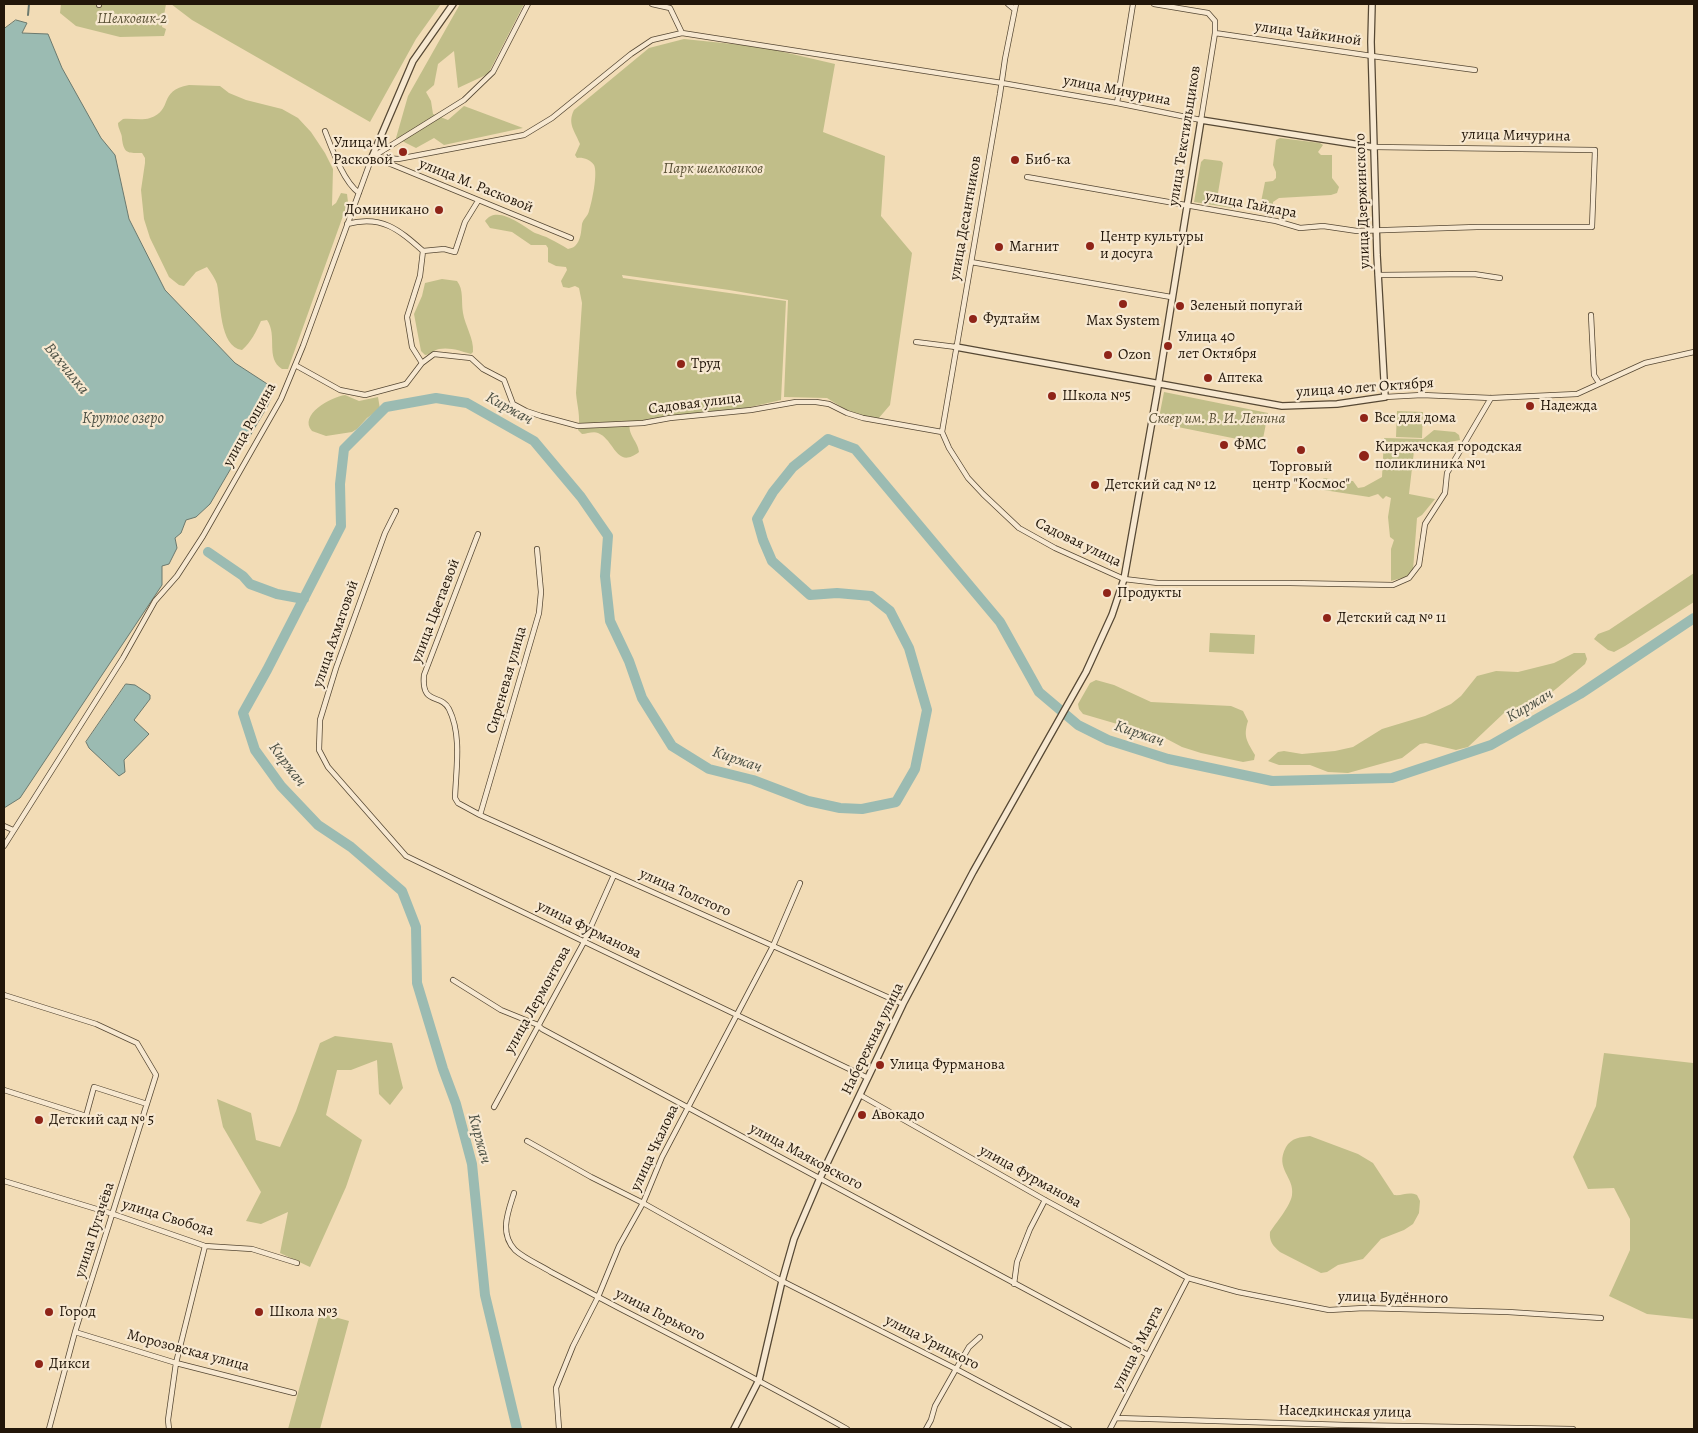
<!DOCTYPE html>
<meta charset="utf-8">
<style>
body{margin:0}
#map{position:relative;width:1698px;height:1433px;overflow:hidden;background:#f2dcb6;font-family:Alegreya,serif}
canvas{display:block}
.frame{position:absolute;inset:0;border:5px solid #221609;pointer-events:none}
</style>
<div id="map">
<canvas width="1698" height="1433"></canvas>
<div class="frame"></div>
</div>
<script>
const ctx = document.querySelector('canvas').getContext('2d');
ctx.lineJoin = 'round';
function paint(path, color) {
  ctx.fillStyle = color;
  ctx.fill(path, 'evenodd');
}
function stroke(path, color, width, dash) {
  ctx.strokeStyle = color;
  ctx.lineWidth = width;
  ctx.lineCap = dash ? 'butt' : 'round';
  ctx.setLineDash(dash || []);
  ctx.stroke(path);
}
function label(font, color, halo, rows, align = 'center') {
  ctx.font = font + ' Alegreya,serif';
  ctx.lineWidth = 4.5;
  ctx.setLineDash([]);
  ctx.textBaseline = 'middle';
  ctx.strokeStyle = halo;
  ctx.fillStyle = color;
  for (const [text, x, y, turn = 0] of rows) {
    ctx.save();
    ctx.translate(x, y);
    ctx.rotate((+turn || 0) * Math.PI / 180);
    ctx.textAlign = isNaN(turn) ? turn : align;
    if (halo) ctx.strokeText(text, 0, 0);
    ctx.fillText(text, 0, 0);
    ctx.restore();
  }
}
paint(new Path2D(`
 M61,4H166L162,27L166,29L164,36L120,37L76,26L60,13Z
 M171,4H441L416,39L370,122L192,20Z
 M460,4H524L488,74L458,88L454,51L438,64L434,85L426,92L431,101L433,114L448,120L464,106L523,128L444,145L434,138L416,148L396,138L408,96Z
 M684,39L762,47L835,64L823,132L885,156L881,216L912,253L890,405L878,419L851,413L827,398L784,397L788,300L729,290L622,275L623,278L786,301L781,400L746,408L745,410L683,415L630,422C627,435 638,441 639,452C616,470 615,440 598,433C593,431 587,434 582,434L578,430C581,417 577,406 576,393L582,303L579,288L575,286L569,288L563,287L561,281L567,270L566,267L556,266L548,262V248L546,245H531L512,232L490,228L485,221C497,204 523,226 535,233C540,235 545,236 550,239C556,242 562,245 568,249C570,248 573,248 575,246C581,240 581,232 582,224C583,219 588,216 589,211C592,202 598,173 594,165C590,159 582,157 577,158L575,155L580,144C575,131 567,124 574,110L649,48Z
 M189,85L220,86L229,93L246,100L282,109L298,118L311,132L325,153L333,169L332,206L336,203L341,193L347,194L348,202L288,369H282C265,358 278,336 267,320L261,321C256,332 251,342 242,350C219,347 221,302 217,284C215,278 211,273 207,267L196,272L184,286L179,285L169,277L150,238L144,219L141,190L145,163V158L142,153C128,153 124,154 122,139C122,133 118,129 118,123L123,119C132,118 141,121 150,118C174,110 157,91 189,85Z
 M1280,138L1320,143L1323,145L1318,152L1321,155H1332V178L1339,187L1337,193L1331,195L1279,198L1273,202V210L1271,211L1259,212L1265,182L1273,181L1276,178V172L1273,165L1276,140Z
 M1204,159L1221,161L1223,163L1217,199L1220,202L1232,203L1233,205L1232,208L1194,202L1201,162Z
 M442,279L457,281C464,290 461,301 463,313C465,326 474,338 473,352L471,354C461,351 450,347 439,349C434,350 430,355 425,355L421,351L414,314L422,296L425,283Z
 M1164,392L1268,413L1262,444L1158,423Z
 M345,395L359,401L378,397L380,409L367,418L357,429L352,432L326,436L312,431C298,415 331,397 345,395Z
 M1397,411L1423,412L1422,438L1396,437Z
 M1434,430L1455,432L1459,435L1460,440L1423,448H1419L1414,451L1409,494L1435,499L1422,515L1417,518L1413,570L1406,577L1391,581V549L1394,540L1390,537L1388,517L1391,498L1386,496L1383,499L1378,494L1369,497L1317,489L1315,484L1324,478L1337,480L1338,484L1342,486L1348,481H1353L1358,488L1364,487L1382,477L1384,438L1423,439Z
 M1694,573V602L1625,646L1614,652L1608,650L1594,639L1598,634L1609,630Z
 M1210,633L1255,635L1254,654L1209,652Z
 M1574,653H1585L1587,659L1585,664C1567,679 1549,698 1527,707C1519,710 1511,709 1504,713L1468,747L1456,750L1426,743L1420,744L1402,758L1348,773L1328,772L1310,765H1279L1268,761L1278,752L1284,751L1302,754L1335,751L1353,747L1382,729L1425,716L1451,704L1461,696L1477,676L1496,671L1518,672L1554,663Z
 M1096,680L1114,685L1151,702L1231,706L1243,711L1248,721C1243,737 1247,741 1255,755L1254,760L1243,762L1201,753L1182,747L1165,738L1083,714L1079,709L1078,704L1090,683Z
 M335,1036L392,1043L403,1088L390,1105L379,1094L377,1060L351,1070H337L326,1115L362,1140L346,1187L310,1267L280,1253L288,1212L261,1224L246,1221L261,1192L223,1127L217,1099L251,1113L256,1140L280,1147L296,1111L320,1043Z
 M1604,1053L1693,1063L1694,1073V1319L1647,1314L1609,1296L1630,1250V1219L1614,1188L1588,1189L1573,1157L1596,1106Z
 M1310,1136L1358,1154L1373,1163L1394,1195C1403,1196 1408,1191 1417,1195L1420,1201L1419,1213L1413,1224L1404,1230L1381,1239L1363,1259L1338,1265L1327,1272L1321,1273L1280,1252C1273,1246 1269,1241 1270,1232C1276,1223 1291,1205 1292,1195C1295,1177 1274,1169 1286,1147C1291,1138 1301,1137 1310,1136Z
 M320,1313L349,1321L320,1429H288Z`), '#c1be89');
const water = new Path2D(`
 M16,20L27,23L22,33L48,34L62,68L101,138L115,155L129,219L165,290L235,363L275,389L267,407L210,504L196,517L186,520L181,533L175,538L177,548L169,564L162,566V585L20,798L4,808V29Z
 M126,684L135,685L150,695V699L134,720L149,734L124,760L125,772L119,776L89,748L86,742Z`);
paint(water, '#9bbbb2');
stroke(water, '#6b796e', 1);
stroke(new Path2D(`
 M28,15L29,4`), '#6b796e', 2);
stroke(new Path2D(`
 M208,552L243,576L250,584L277,594L304,599
 M517,1429L485,1295L472,1164L456,1104L443,1069L417,983L416,927L402,891L351,847L318,825L281,786L255,750L243,713L267,670L341,526L340,484L344,449L386,407L436,398L467,403L534,441L581,497L608,536L605,576L610,621L629,661L642,698L672,746L709,769L753,780L808,801L840,808L862,809L896,802L915,769L927,710L909,648L890,611L871,596L837,593L810,595L772,561L763,540L757,519L773,492L793,467L828,439L855,449L1000,622L1039,692L1078,725L1108,740L1168,759L1272,781L1392,778L1491,745L1580,694L1694,618`), '#9bbbb2', 10);
const minor = new Path2D(`
 M652,4L670,8L682,33
 M1008,4L1014,9
 M1154,4L1208,13L1215,21V33L1372,56L1475,70
 M99,5V4
 M1117,103L1133,4
 M325,131C332,149 343,181 359,193
 M374,156L464,100L493,72L528,4
 M372,157L398,159L524,135L552,118L631,54L652,40L682,33L1002,83L1117,103L1201,120L1215,33
 M376,158L571,238
 M1027,177L1276,221L1300,228L1323,226L1357,231L1477,227H1592L1595,150L1373,147
 M347,224C382,215 398,229 423,251L444,249L455,252L465,222L478,201
 M971,262L1171,297
 M1378,275L1474,274L1500,278
 M1591,315L1594,375L1599,383
 M916,342L956,347
 M422,363L412,347L407,317L420,276L423,251
 M295,365L340,390L365,395L406,384L422,363L434,354L471,358L483,369L504,380L513,404L526,411L541,416L578,426L643,423L670,418L751,410L796,402H816L829,404L847,413L863,418L942,432L949,448L968,478L983,494L1019,528L1055,548L1124,579L1158,583H1290L1393,585L1409,578L1419,565L1425,524L1445,493L1447,473L1491,398
 M1385,397L1422,395L1491,398L1577,394L1645,363L1694,352
 M942,432L1000,94L1005,59L1016,4
 M396,511L385,533L336,668L320,720L319,750L328,767L406,856L868,1078
 M478,534L424,675C421,706 441,693 449,709C462,735 456,769 455,798L458,803L480,815L903,1004
 M480,815L539,613L541,592L537,549
 M4,826L13,830
 M4,846L123,658L155,601L177,576L203,536L281,399L303,346L372,157
 M453,980L501,1010L538,1025L542,1029L1148,1355
 M4,995L96,1024L137,1043L156,1075L75,1332L49,1429
 M4,1090L86,1116L94,1087L147,1104
 M860,1095L1045,1200L1188,1278L1238,1292L1329,1310L1364,1308L1508,1312L1601,1318
 M494,1107L584,942L614,875
 M527,1141L591,1177L643,1203L782,1281L956,1369L1069,1429
 M4,1181L113,1214L205,1246L252,1249L297,1263
 M514,1193C508,1212 499,1233 515,1250C525,1259 540,1265 551,1272C574,1284 596,1296 619,1308C695,1347 772,1387 847,1429
 M1014,1284L1017,1262L1030,1229L1045,1200
 M75,1332L176,1363L294,1393
 M1117,1418L1346,1425L1573,1429
 M169,1429L168,1420L176,1363L205,1246
 M559,1429L556,1388L573,1346L598,1297L619,1246L643,1203L662,1157L773,946L800,883
 M926,1429L931,1420L935,1406L956,1369L969,1347L980,1337
 M1110,1429L1188,1278`);
const tertiary = new Path2D(`
 M372,157L413,61L453,4
 M956,347L1282,406L1337,404L1385,397L1377,255L1371,42L1372,4
 M734,1429L759,1380L782,1281L794,1239L820,1178L903,1004L973,872L1086,672L1112,615L1124,579L1157,393L1201,120L1373,147`);
stroke(minor, '#564834', 6);
stroke(tertiary, '#564834', 8);
stroke(minor, '#f7e8d0', 4.5);
stroke(tertiary, '#f7e8d0', 5.5);
for (const [x, y, r, color] of [
 [403,152,5,"#8f2418"],
 [1015,160,5,"#8f2418"],
 [439,210,5,"#8f2418"],
 [1090,246,5,"#8f2418"],
 [999,247,5,"#8f2418"],
 [1123,304,5,"#8f2418"],
 [1180,306,5,"#8f2418"],
 [973,319,5,"#8f2418"],
 [1168,346,5,"#8f2418"],
 [1108,355,5,"#8f2418"],
 [681,364,5,"#8f2418"],
 [1208,378,5,"#8f2418"],
 [1052,396,5,"#8f2418"],
 [1530,406,5,"#8f2418"],
 [1364,418,5,"#8f2418"],
 [1224,445,5,"#8f2418"],
 [1301,450,5,"#8f2418"],
 [1364,456,6,"#8f2418"],
 [1095,485,5,"#8f2418"],
 [1107,593,5,"#8f2418"],
 [1327,618,5,"#8f2418"],
 [880,1065,5,"#8f2418"],
 [862,1115,5,"#8f2418"],
 [39,1120,5,"#8f2418"],
 [49,1312,5,"#8f2418"],
 [259,1312,5,"#8f2418"],
 [39,1364,5,"#8f2418"]
]) {
  const dot = new Path2D();
  dot.arc(x, y, r, 0, 2 * Math.PI);
  ctx.fillStyle = color;
  ctx.fill(dot);
  stroke(dot, '#f7e8d0', 2);
}
label('italic 15px', '#5a5136', '#f7e8d0', [
 ["Шелковик-2",132,19],
 ["Парк шелковиков",713,169],
 ["Сквер им. В. И. Ленина",1217,419]
]);
label('15px', '#221609', '#f7e8d0', [
 ["улица Чайкиной",1308,34,8],
 ["улица Мичурина",1117,91,11],
 ["улица Текстильщиков",1185,136,-81],
 ["улица Мичурина",1516,136,1],
 ["улица М. Расковой",476,186,22],
 ["улица Дзержинского",1363,201,-92],
 ["улица Гайдара",1251,205,11],
 ["улица Десантников",966,218,-80],
 ["улица 40 лет Октября",1365,388,-4],
 ["Садовая улица",695,404,-7],
 ["улица Рощина",250,425,-61],
 ["Садовая улица",1078,543,26],
 ["улица Цветаевой",436,611,-69],
 ["улица Ахматовой",336,634,-71],
 ["Сиреневая улица",507,680,-74],
 ["улица Толстого",685,893,24],
 ["улица Фурманова",589,930,26],
 ["улица Лермонтова",538,1000,-61],
 ["Набережная улица",873,1039,-64],
 ["улица Чкалова",655,1148,-65],
 ["улица Маяковского",806,1157,28],
 ["улица Фурманова",1030,1177,29],
 ["улица Свобода",168,1218,17],
 ["улица Пугачёва",95,1230,-72],
 ["улица Будённого",1393,1298,1],
 ["улица Горького",660,1315,27],
 ["улица Урицкого",932,1343,27],
 ["улица 8 Марта",1138,1348,-63],
 ["Морозовская улица",188,1351,15],
 ["Наседкинская улица",1345,1412,1]
]);
label('15px', '#221609', '#f7e8d0', [
 ["Улица М.",393,143,"right"],
 ["Расковой",393,160,"right"],
 ["Биб-ка",1025,160],
 ["Доминикано",429,210,"right"],
 ["Центр культуры",1100,237],
 ["и досуга",1100,254],
 ["Магнит",1009,247],
 ["Зеленый попугай",1190,306],
 ["Фудтайм",983,319],
 ["Max System",1123,321,"center"],
 ["Улица 40",1178,337],
 ["лет Октября",1178,354],
 ["Ozon",1118,355],
 ["Труд",691,364],
 ["Аптека",1218,378],
 ["Школа №5",1062,396],
 ["Надежда",1540,406],
 ["Все для дома",1374,418],
 ["ФМС",1234,445],
 ["Киржачская городская",1375,447],
 ["поликлиника №1",1375,464],
 ["Торговый",1301,467,"center"],
 ["центр \"Космос\"",1301,484,"center"],
 ["Детский сад № 12",1105,485],
 ["Продукты",1117,593],
 ["Детский сад № 11",1337,618],
 ["Улица Фурманова",890,1065],
 ["Авокадо",872,1115],
 ["Детский сад № 5",49,1120],
 ["Город",59,1312],
 ["Школа №3",269,1312],
 ["Дикси",49,1364]
], 'left');
label('italic 16px', '#4c5044', '#f7e8d0', [
 ["Вахчилка",66,369,51],
 ["Киржач",509,409,29],
 ["Крутое озеро",123,419],
 ["Киржач",1530,706,-30],
 ["Киржач",1139,734,19],
 ["Киржач",737,760,19],
 ["Киржач",287,765,53],
 ["Киржач",479,1139,75]
]);
</script>
